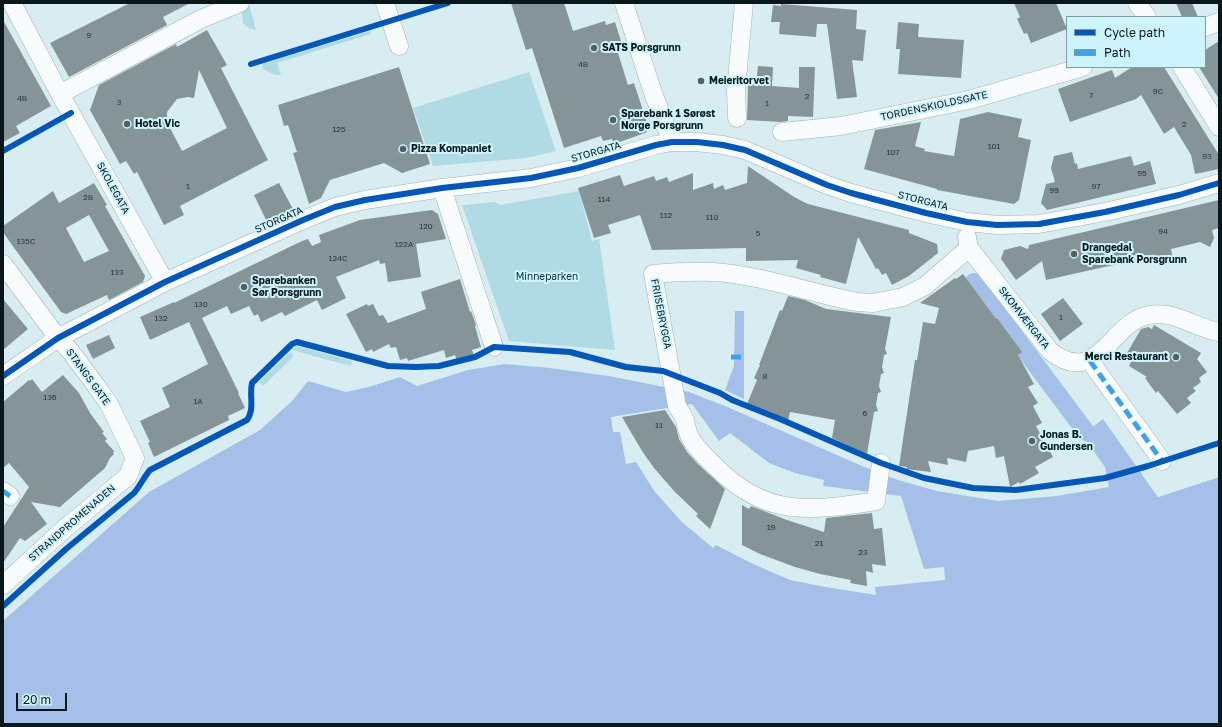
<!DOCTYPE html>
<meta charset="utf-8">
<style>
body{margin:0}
#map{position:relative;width:1222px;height:727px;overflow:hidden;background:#d8edf2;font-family:"Golos Text",sans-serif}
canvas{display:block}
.frame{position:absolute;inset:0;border:4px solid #09171a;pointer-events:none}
.legend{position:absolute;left:1066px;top:16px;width:140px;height:52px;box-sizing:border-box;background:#cdf4fd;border:1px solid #7f9ca2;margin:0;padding:5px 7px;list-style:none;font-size:12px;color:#09171a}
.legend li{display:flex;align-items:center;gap:8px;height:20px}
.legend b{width:20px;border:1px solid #7f9ca2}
.scale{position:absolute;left:16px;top:693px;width:51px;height:18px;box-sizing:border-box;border:2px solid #09171a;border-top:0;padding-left:5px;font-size:12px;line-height:14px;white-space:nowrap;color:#09171a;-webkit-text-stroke:3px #cdf4fd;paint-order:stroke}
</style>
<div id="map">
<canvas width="1222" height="727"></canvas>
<div class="frame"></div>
<ul class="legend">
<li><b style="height:5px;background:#0057b8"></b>Cycle path</li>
<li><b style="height:5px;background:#3ca2ea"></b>Path</li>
</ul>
<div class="scale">20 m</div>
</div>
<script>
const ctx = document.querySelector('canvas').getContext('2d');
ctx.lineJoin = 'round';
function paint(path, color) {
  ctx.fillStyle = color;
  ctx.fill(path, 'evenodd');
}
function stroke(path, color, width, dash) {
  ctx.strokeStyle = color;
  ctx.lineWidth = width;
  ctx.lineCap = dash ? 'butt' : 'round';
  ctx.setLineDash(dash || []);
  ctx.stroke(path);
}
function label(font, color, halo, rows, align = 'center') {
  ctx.font = font + ' "Golos Text",sans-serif';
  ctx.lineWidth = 4;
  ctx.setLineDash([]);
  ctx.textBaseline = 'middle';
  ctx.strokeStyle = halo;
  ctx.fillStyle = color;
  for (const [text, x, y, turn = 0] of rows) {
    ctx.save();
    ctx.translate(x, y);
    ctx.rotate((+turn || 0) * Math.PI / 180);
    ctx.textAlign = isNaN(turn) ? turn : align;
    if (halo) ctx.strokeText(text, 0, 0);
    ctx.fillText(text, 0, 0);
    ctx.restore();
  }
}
paint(new Path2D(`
 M249,4L256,30L250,29L243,23L242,12Z
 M370,31L371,34L277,63L281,75H275L263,69L262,64Z
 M529,72L556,151L526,158L433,166L413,108Z
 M579,191L592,241L599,239L615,350L509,341L462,205L495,202L500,205Z
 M297,346L352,361L351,366L292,350Z
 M290,352L294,356L263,386L259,382Z`), '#b0dae4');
paint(new Path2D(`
 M735,311H744V399L725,390L734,366Z
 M505,364L550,368L609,376L689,392L725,406L862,466L898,480L937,491L998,501L1057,496L1109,487L1105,467L1082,435L1103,419L1158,497L1219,477V724H3V621L149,492L260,430L292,401L308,381L346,392L369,387L400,377L417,386L468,370ZM692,404L719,441L730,433L769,463L795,473L824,480L823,486L901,496L924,569L944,567L945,580L875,587L876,595L826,587L790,580L751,563L716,545L713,548L682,522L655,492L636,462L626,464L620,432H613L611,417Z`), '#a4c0e8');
paint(new Path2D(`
 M1143,472L1159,495L1219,475V477L1158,497L1141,473Z`), '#d8edf2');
stroke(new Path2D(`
 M974,282L1086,432`), '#a4c0e8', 18);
paint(new Path2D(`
 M130,3H190L163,17L167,25L69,77L50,43Z
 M511,3H564L573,31L605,21L606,25L615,22L624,51L618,53L628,85L634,83L648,126V130L645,133L614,144L612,139L603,141L601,136L564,148L532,48L526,50Z
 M1014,3H1056L1067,29L1031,43L1027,33L1024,34L1017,19L1020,17Z
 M1176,3H1192L1198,17H1182Z
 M781,4L857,10L856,29L866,30L863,61L852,60L857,97L837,99L827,24H817L816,37L779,34L780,22H771L773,5L781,6Z
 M3,20L51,106L16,126L20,133L3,142Z
 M898,22L919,24L918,37L964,40L961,78L898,74L900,49H896Z
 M207,30L227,65L221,68L268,160L180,206L184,215L164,225L137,172L134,174L126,161L120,164L90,110L99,85L176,44L177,47ZM199,70L227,128L182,151L167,122V112L177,99L188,97L194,98Z
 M1219,41V99L1199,67H1205V50Z
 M758,66L773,67L772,86L799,88V67H815L813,117L788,116V121L781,122L747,120L748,84H756Z
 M399,67L430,164L402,173L384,163L330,180L321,198L309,204L293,153L297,152L288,125L284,126L278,105Z
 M1132,67H1164L1219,155V169L1195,174L1191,155L1174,127L1164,134L1141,95L1136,99L1070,122L1058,89L1112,70L1115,78Z
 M988,112L1022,119L1018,137L1031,140L1019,200L1014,204L937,190V189L864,169L875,130L921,122L915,146L925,149L924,151L954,156L960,119Z
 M1072,152L1075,164L1077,163L1078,169L1131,156L1134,166L1150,161L1156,184L1047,210L1041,203L1046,184L1055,182L1051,168L1054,156Z
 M748,166L794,197L808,204L909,230V233L937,244L938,253L909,276L892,285L886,273L882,275L878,268L876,269L858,237L846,284L820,277L821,275L796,268L798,260L746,261V248L652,250L640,215L608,225L611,233L594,238L578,188L620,175L624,186L654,176L656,181L667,177L669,182L693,173V190L713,183L714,189L723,185L725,190L747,183Z
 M94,183L107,205L105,206L145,276L143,282L109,300L107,295L66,314L61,312L12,245L3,232V226L53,191L59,203ZM89,215L109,251L84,262L66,228Z
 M279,183L294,211L268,224L254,195Z
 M1219,200V228L1212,230L1214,238L1210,247L1200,242L1171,249L1173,259L1155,263L1154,256L1046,280L1042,261L1016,280L1001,259L1004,250L1020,246L1028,249L1029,245Z
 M432,210L438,214L446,239L416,244L421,277L388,282L385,263L380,264L379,260L336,277L346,298L322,310L317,300L285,316L282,312L261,322L258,314L254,316L249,306L231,314L227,306L202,318L239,393H238L245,408L228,416L229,420L154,457L148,443L150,442L140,421L170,407L162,388L208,364L189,322L150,340L140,317L174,302V303L302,241L308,239L312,246L321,242L319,235L360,220Z
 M963,274L996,319L997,318L1022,352L1018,355L1034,384L1028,387L1038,403L1033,406L1042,423L1036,426L1053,457L1035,467L1039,473L1020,484L1019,482L1010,487L1004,456L996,458L994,446L968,451L966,462L947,458L948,465L928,461L931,472L906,469L907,467L899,466L915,360H917L923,322L935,324L939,308L920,303L955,278L956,279Z
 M460,279L470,312L471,311L476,325L475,326L481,347L472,350L474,355L457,361L455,355L446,358L444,350L408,361L407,358L400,360L396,347L391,348L389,344L373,352L372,349L366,352L346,314L367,304L368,306L373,304L379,316L383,315L388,323L426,309L421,292Z
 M788,296L805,300L826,309L891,317L885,349L887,354L884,355L882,367L884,373L881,374L879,386L881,392L878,393L876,405L878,411L874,412L867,454L832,438L835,420L790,412L788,421L747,404L757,380L754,378L760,365H759L780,310L782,311Z
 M1063,298L1083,324L1060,341L1041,314Z
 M3,299L28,329L3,350Z
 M1154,325L1201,353L1197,359L1207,372L1199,378L1201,382L1193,388L1196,391L1187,398L1191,403L1177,414L1158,391L1156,393L1145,378L1147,377L1129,366L1131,362L1124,358L1141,329L1148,327L1152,329Z
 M109,335L115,348L93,359L86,345Z
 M63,375L79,393L90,413L104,432L102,433L107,439L105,441L114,451L113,453L114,454L110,458L105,468L60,507L31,502L47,524L25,541L20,538L3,563V527L29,487L9,463L3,468V402L29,380L30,381L32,379L42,392Z
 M665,410L676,427L679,439L687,452L698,464L725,489L710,529L696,516L698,514L674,491L654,468L642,451L622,417Z
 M742,505L749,509L751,506L787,520L824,532L826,518L872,513L874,529L882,528L886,566L872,564L873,573L866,571L867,586L850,583L851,580L820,574L795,567L760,554L742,545Z`), '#859597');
const minor = new Path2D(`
 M12,3L60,94L165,282
 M385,3L399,46
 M624,3L653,93L672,142
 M1137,3L1147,17
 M1205,27L1219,22
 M1182,67L1219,127
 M60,94L201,19L240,3
 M737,118L736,90L744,3
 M782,132L841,126L969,100L1083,67
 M442,188L494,347
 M967,237L969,248L1050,351C1098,389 1110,322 1149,315C1175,310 1194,328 1219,332
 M3,264L58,338L71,352L97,387L109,404L135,458L128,476L63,530L3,585
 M1090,361L1162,461
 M3,376L58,338L165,282L303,220L335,207L365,200L442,188L531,178L578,168L656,145L672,142H697L723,145L745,150L827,185L851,193L926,213L967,222L997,225L1039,224L1105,212L1179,195L1219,183
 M881,463L876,501C811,511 766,518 716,467C707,458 696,449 690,437C687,432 686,425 685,420C683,415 680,411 677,406L653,274C674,272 694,271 714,272C761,275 811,293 857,302L873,303L903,297L925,286L969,248
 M3,491L10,496`);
stroke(minor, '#a2b2b6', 19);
stroke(minor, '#f9fcfd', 18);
stroke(new Path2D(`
 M731,357H746
 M1090,361L1162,461
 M3,491L10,496`), '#3ca2ea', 5, [10, 5]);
stroke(new Path2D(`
 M251,64L448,3
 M3,151L71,113
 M3,376L58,338L165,282L303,220L335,207L365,200L442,188L531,178L578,168L656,145L672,142H697L723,145L745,150L827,185L851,193L926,213L967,222L997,225L1039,224L1105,212L1179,195L1219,183
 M3,606L66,549L134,493C140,486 144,477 150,470L247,420C255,409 249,395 252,383L292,344L297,342L388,366L416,367L439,366L475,357L494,347L570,352L626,367L663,371L720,393L732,400L780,419L881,463L924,478L973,488L1016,490L1105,478L1148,466L1219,443`), '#0057b8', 6);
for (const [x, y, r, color] of [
 [594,48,4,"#516266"],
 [701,81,4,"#516266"],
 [613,120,4,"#516266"],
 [127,124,4,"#516266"],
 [403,149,4,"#516266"],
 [1074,254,4,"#516266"],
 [244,287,4,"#516266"],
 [1176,357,4,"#516266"],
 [1032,441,4,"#516266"]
]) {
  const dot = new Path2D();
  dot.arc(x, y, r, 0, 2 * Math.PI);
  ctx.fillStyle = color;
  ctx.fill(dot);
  stroke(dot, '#cdf4fd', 1.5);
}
label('8px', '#283639', null, [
 ["9",89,35],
 ["4B",583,64],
 ["9C",1158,91],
 ["7",1091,95],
 ["2",807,96],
 ["4B",22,98],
 ["3",119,102],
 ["1",767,103],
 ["2",1184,124],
 ["125",339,129],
 ["101",994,146],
 ["107",893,152],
 ["93",1207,156],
 ["95",1142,173],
 ["1",188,186],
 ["97",1096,186],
 ["99",1054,190],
 ["2B",88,197],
 ["114",604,199],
 ["112",666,215],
 ["110",712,217],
 ["120",426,226],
 ["94",1163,231],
 ["5",758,233],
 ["135C",26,241],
 ["122A",404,244],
 ["124C",338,258],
 ["133",117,272],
 ["130",201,304],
 ["1",1061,317],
 ["132",161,318],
 ["8",765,376],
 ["136",50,397],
 ["1A",198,401],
 ["6",865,413],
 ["11",659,425],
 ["19",771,527],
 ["21",819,543],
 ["23",863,552]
]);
label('bold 10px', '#09171a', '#cdf4fd', [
 ["SATS Porsgrunn",602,48],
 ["Meieritorvet",709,81],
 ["Sparebank 1 Sørøst",621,114],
 ["Norge Porsgrunn",621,126],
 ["Hotel Vic",135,124],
 ["Pizza Kompaniet",411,149],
 ["Drangedal",1082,248],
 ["Sparebank Porsgrunn",1082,260],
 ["Sparebanken",252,281],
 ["Sør Porsgrunn",252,293],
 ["Merci Restaurant",1168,357,"right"],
 ["Jonas B.",1040,435],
 ["Gundersen",1040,447]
], 'left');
label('10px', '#09171a', '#cdf4fd', [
 ["TORDENSKIOLDSGATE",934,106,-12],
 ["STORGATA",596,152,-16],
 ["SKOLEGATA",113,188,61],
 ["STORGATA",923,201,14],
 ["STORGATA",279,220,-24],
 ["FRIISEBRYGGA",661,314,79],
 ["SKOMVÆRGATA",1024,318,52],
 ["STANGS GATE",88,377,54],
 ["STRANDPROMENADEN",72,523,-41]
]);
label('10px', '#053038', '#cdf4fd', [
 ["Minneparken",547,277]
]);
</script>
